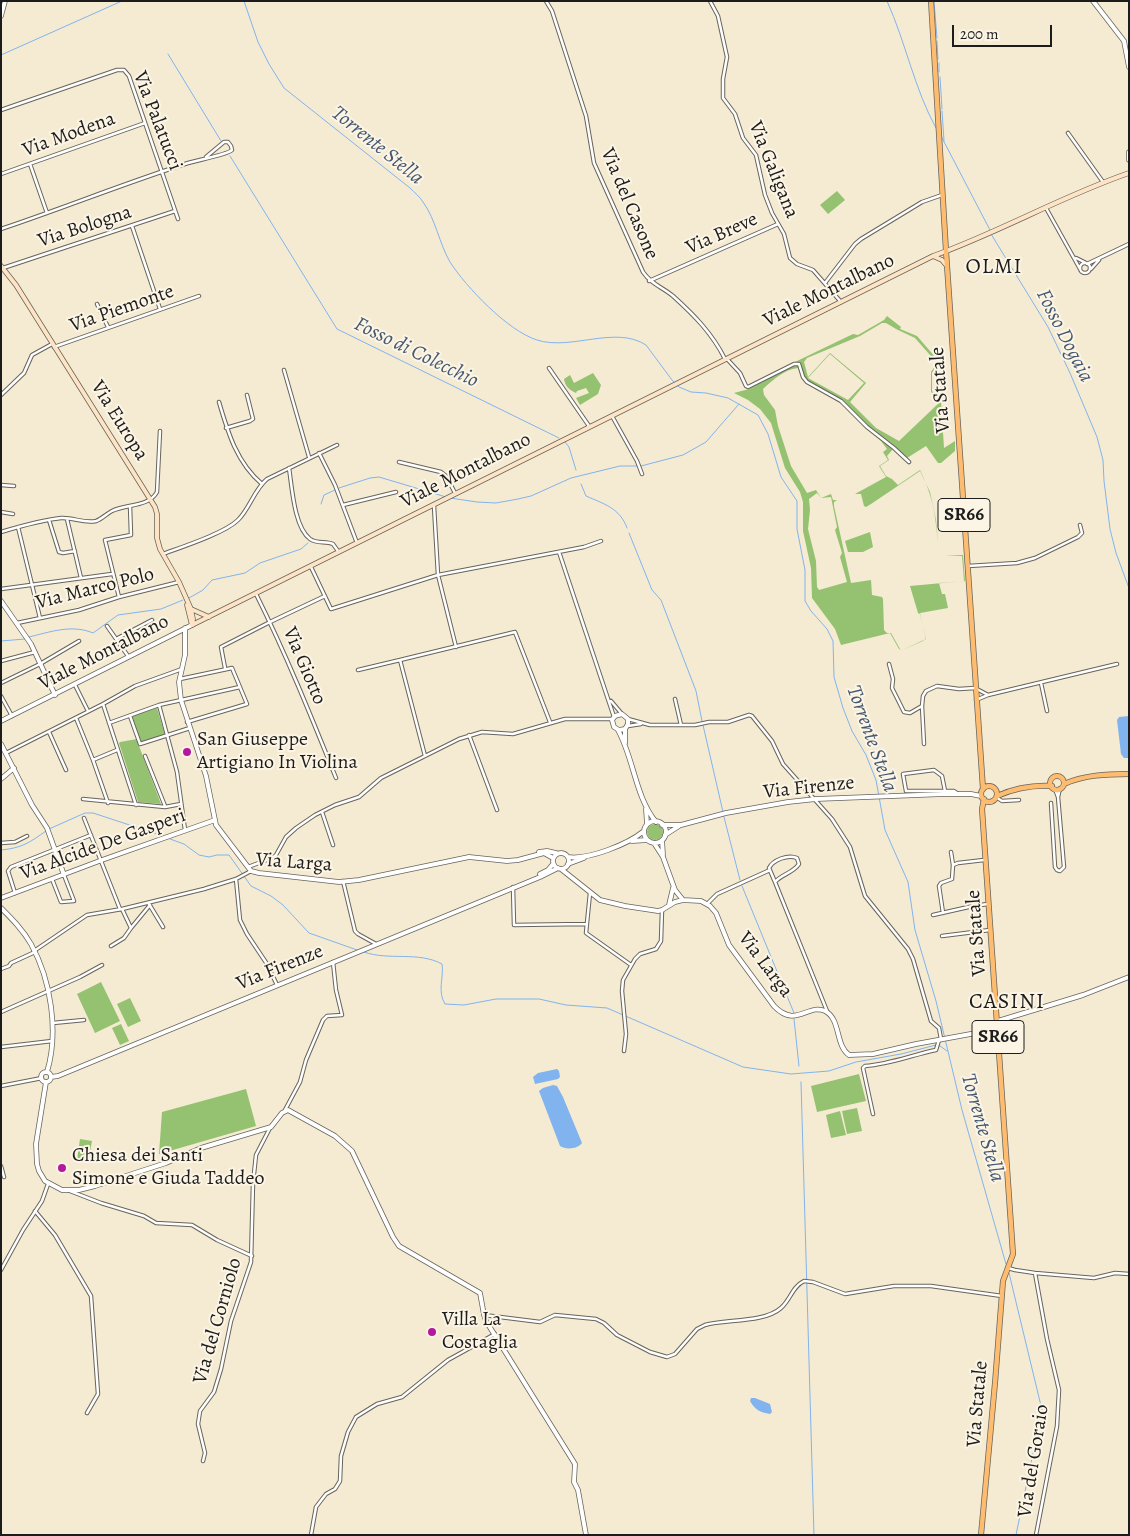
<!DOCTYPE html>
<style>
body{margin:0}
#map{position:relative;width:1130px;height:1536px;overflow:hidden;background:#f4ebd2;font-family:Alegreya,serif}
canvas{display:block}
.frame{position:absolute;inset:0;border:2px solid #1c1c1c;pointer-events:none}
.scale{position:absolute;left:952px;top:25px;width:100px;height:22px;box-sizing:border-box;border:2px solid #1c1c1c;border-top:0;padding-left:6px;font-size:15px;line-height:18px;white-space:nowrap;color:#1c1c1c;-webkit-text-stroke:4px #fcf5e5;paint-order:stroke}
</style>
<div id="map">
<canvas width="1130" height="1536"></canvas>
<div class="frame"></div>
<div class="scale">200 m</div>
</div>
<script>
const ctx = document.querySelector('canvas').getContext('2d');
ctx.lineJoin = 'round';
function paint(path, color) {
  ctx.fillStyle = color;
  ctx.fill(path, 'evenodd');
}
function stroke(path, color, width, dash) {
  ctx.strokeStyle = color;
  ctx.lineWidth = width;
  ctx.lineCap = dash ? 'butt' : 'round';
  ctx.setLineDash(dash || []);
  ctx.stroke(path);
}
function label(font, color, halo, rows, align = 'center') {
  ctx.font = font + ' Alegreya,serif';
  ctx.lineWidth = 4;
  ctx.setLineDash([]);
  ctx.textBaseline = 'middle';
  ctx.strokeStyle = halo;
  ctx.fillStyle = color;
  for (const [text, x, y, turn = 0] of rows) {
    ctx.save();
    ctx.translate(x, y);
    ctx.rotate((+turn || 0) * Math.PI / 180);
    ctx.textAlign = isNaN(turn) ? turn : align;
    if (halo) ctx.strokeText(text, 0, 0);
    ctx.fillText(text, 0, 0);
    ctx.restore();
  }
}
paint(new Path2D(`
 M837,191L845,200L828,214L820,205Z
 M887,316L901,327L900,329L917,336L943,366H937L932,373V391L941,401L944,448L955,441V451L941,463H938L926,446L907,458L894,446L866,425L849,407L807,381L803,376L801,365L795,362L853,334L858,335L884,320ZM882,323H886L896,329L915,338L937,363L931,372V392L941,401L899,441L876,428L850,402L866,383L830,353L808,377L804,362L807,358L860,336ZM830,354L864,383L848,400L808,378Z
 M795,364H798L803,379L841,403L866,428L894,448L887,456L889,460L880,466L886,476L892,479L898,485L920,470C933,497 935,513 938,542H944L945,555H963L965,581L939,583L942,594H945L948,608L920,613L926,639L902,650L899,649L890,633L841,645L835,629L812,598L811,568L803,531V502L800,492L785,468L771,423L760,409L748,400L734,393L749,389ZM798,368L802,378L806,383L842,404L865,428L881,441L887,449L883,452L888,460L879,466L886,477L855,494H861L864,506L866,507L871,504L920,471L930,492L936,520L938,542H944L945,555L962,556L964,581L910,586L918,613L920,614L926,638L923,641L902,650L900,649L891,633H887L884,630L883,599L882,597L872,595L871,580L851,583L834,506V502L837,500H833L831,494L821,498L816,490L807,493L791,466L778,426L775,410L764,395L763,389C773,380 783,370 798,368ZM817,493L821,498L831,497L837,527L835,530L842,553L840,557L847,582L819,590L817,587L816,561L808,529L810,510L809,499Z
 M593,373L601,385L598,394L580,405L576,398L589,393L586,388L577,391L576,393C569,390 565,386 564,379L570,375L574,383Z
 M870,532L873,547L863,552H848L845,541Z
 M157,708L165,735L141,743L132,716Z
 M137,739L139,746L161,804L138,802L119,743L120,742Z
 M647 832a8 8 0 1 1 16 0a8 8 0 1 1-16 0Z
 M101,982L120,1021L95,1033L77,994Z
 M130,998L141,1021L128,1027L117,1004Z
 M121,1024L129,1041L120,1045L112,1028Z
 M859,1074L866,1101L817,1112L811,1086Z
 M246,1089L256,1126L159,1154L162,1112Z
 M857,1108L862,1131L847,1134L842,1111Z
 M840,1111L846,1135L831,1138L826,1115Z
 M80,1139L92,1141L88,1162L77,1160Z`), '#94c270');
paint(new Path2D(`
 M1129,716V758H1124L1121,754L1117,720L1119,717Z
 M557,1069L559,1071L560,1077L558,1079L535,1084L533,1077L538,1073Z
 M553,1085L557,1086L563,1097L582,1143C578,1149 566,1150 560,1146L539,1091L543,1088Z
 M751,1398H755L770,1404L772,1412L770,1414C760,1412 755,1410 750,1401Z`), '#81b3ee');
stroke(new Path2D(`
 M244,1L258,42L269,64L284,88L410,188C415,193 420,197 423,202C436,220 439,243 450,262C466,287 508,331 537,340C571,351 615,325 646,345L672,380L679,387L691,392L706,393L728,398L758,415L768,434L781,477L797,501V529L805,570V601L811,611L827,629L833,641L834,677L843,708L852,731L866,755L876,780L885,830L908,882L915,930L936,1001L962,1110L1006,1264
 M887,1C906,43 914,88 936,128
 M934,1L937,38
 M937,41L938,59
 M168,54L221,141
 M1,55L122,1
 M939,63V72
 M940,77L942,109
 M942,111L944,141
 M941,136L990,230
 M230,156L337,329L559,438
 M991,234L1048,327L1070,373L1097,437L1103,460L1104,481L1110,529L1116,553L1129,588
 M565,442L569,447L576,470
 M581,484L586,496C604,504 620,508 627,528
 M339,488L370,478L379,477L446,497
 M450,498L477,502L496,503L518,499L531,496L571,478L620,466H641L683,455L706,442L739,404
 M321,504L324,495L335,490
 M629,533L652,590L661,600L696,691L702,721
 M189,598L203,590L212,580L245,573L260,563L301,549L308,543
 M29,637C50,632 72,624 93,633L118,615L161,609L183,600
 M1,641L25,639
 M703,725L723,812
 M724,817L740,880
 M49,829L85,813H93L160,835
 M170,839L184,844L199,855L209,857L217,855H229L251,886L271,896L283,905L309,933L360,951
 M1,850C22,848 29,843 46,831
 M742,886L794,1013
 M364,952C389,961 418,951 442,964C444,978 437,991 445,1004L464,1005L496,999H539L566,1005L607,1008L743,1067L791,1074L829,1071L856,1062L901,1054L936,1045L940,1046L947,1051
 M794,1019L799,1066
 M801,1082L814,1535
 M1009,1273L1042,1410L1016,1535`), '#81b3ee', 1);
const minor = new Path2D(`
 M546,1L552,11L586,116L594,163L643,272C652,285 661,286 673,296C694,315 712,333 725,359
 M710,1L718,16L727,57L723,79V98L735,114L743,138L756,155L765,195L772,213L784,234L790,258L797,264L813,270L841,302
 M1,110L117,70H124L129,76L178,219
 M1068,133L1103,182
 M30,164L47,213
 M1,174L145,123
 M1046,208L1080,269
 M132,226L160,309
 M1,229C64,208 125,183 188,163C197,160 227,155 232,150L231,146L228,142H224L206,157
 M1076,258L1086,263
 M1080 268a5 5 0 1 1 10 0a5 5 0 1 1-10 0Z
 M1087,264L1129,244
 M3,268L175,211
 M1091,269L1099,260
 M649,281L778,224
 M825,283L855,244L861,239L922,202L942,195
 M97,304L108,327
 M54,347L199,296
 M727,359L740,373L746,386L748,387L794,364H799L803,377L807,382L841,401L867,427L894,448L909,462
 M549,368L589,426
 M284,370L309,457
 M1,395L24,373L32,355L52,344
 M219,402C228,433 237,463 262,484
 M612,416L637,461L642,474
 M226,428L250,421L253,419L247,395
 M319,453L335,485L357,543
 M399,462L441,472L446,476L455,493
 M289,468C292,487 294,527 310,539C317,544 325,541 333,544L338,551
 M1,485L14,486
 M343,505L396,492
 M434,506L438,575L456,647
 M1,512L13,514
 M67,519L81,578
 M49,520L59,552L63,553L75,551
 M18,527L40,618
 M1,532C21,526 41,520 61,518C73,517 84,524 96,521C102,519 106,514 112,511C126,504 149,507 157,492L160,431
 M559,552L614,717
 M163,554C182,547 225,533 238,520C250,508 254,490 267,479L337,445
 M968,566L1017,563L1035,558L1078,537L1082,533L1080,525
 M311,567L331,609L438,575L584,547L601,541
 M1,589L112,574
 M256,594C286,654 311,716 336,778
 M119,597L105,540L131,535L130,506
 M17,623L79,610L119,597L179,582
 M107,626L128,656
 M116,639L152,620
 M400,660L515,632L550,722
 M1,661L35,652
 M889,664L893,679L892,688L904,712L910,713L922,706
 M225,668L221,647L270,622L325,596
 M358,670L400,660L425,756
 M180,679L232,668L247,704L187,722
 M1,683L40,664L79,641
 M1041,683L1047,711
 M75,685L88,711
 M1,696L12,716
 M675,699L681,725
 M976,700L988,695L1117,664
 M611,701L622,714
 M103,704L136,805
 M159,705L177,772L185,830
 M130,716L140,744L190,728
 M76,718L93,760L108,803
 M628,719L650,725H695L709,722H728L749,715L752,716L772,741L783,764L832,819L850,847L865,896L908,949L913,959L931,1021L939,1028L941,1039
 M109,723L159,705L240,687
 M628,726L641,724
 M49,732L66,770
 M469,735L497,810
 M924,744L922,706L923,696L926,691L937,686L959,689L975,688L988,695
 M6,753L103,704L135,686L182,669
 M145,756L165,806
 M93,760L117,750
 M1055,789L1058,797
 M945,791L942,776L934,770L903,774L906,791H954L957,793
 M996,797L1002,801L1019,800
 M83,799L165,807L181,804
 M1051,803L1055,867L1057,870L1060,871L1064,867L1058,797L1060,788
 M322,812L333,845
 M84,818L120,909
 M1,843L15,842L27,836
 M951,852L953,865
 M248,867L272,858L276,855L286,837L296,828L315,815L335,805L359,797L381,778L459,739L482,732L513,734L565,719H611
 M52,879L61,902L74,901L64,875
 M236,879L240,920L247,934L267,964L277,985
 M343,881L355,931L358,934L376,944
 M775,882C782,874 793,873 799,864L797,858C788,854 773,860 769,868L775,882L827,1011
 M513,887L514,925L586,924
 M15,893L8,871L11,867L91,835
 M590,893L586,933L631,965
 M149,904L163,927
 M707,904L717,894L770,870
 M943,913L939,886L941,883L952,879L953,865L958,863L984,860
 M933,915L973,906L988,904
 M131,928L150,905
 M942,936L990,930
 M111,946L124,938L131,928L122,909
 M34,951L87,915L122,909L204,889L236,879L251,871
 M1,969L9,966L11,963L35,952
 M1,1012L80,977L102,965
 M53,1023L84,1020
 M1,1047L52,1041
 M624,1051L626,1034L622,991L623,980L635,959L640,954L656,949L661,941L662,910
 M1,1086L42,1078
 M285,1110L300,1082L306,1060L323,1020L327,1016L342,1015L336,990L333,962
 M873,1114L863,1068L865,1066C890,1064 912,1055 936,1050L939,1040
 M1,1166L4,1177
 M70,1191L101,1203L144,1216L156,1223L192,1225L217,1240L252,1256
 M35,1211L55,1235L91,1296L98,1394L87,1413
 M1008,1268L1015,1270L1035,1273L1094,1278L1115,1273L1129,1274
 M1,1270L23,1230L42,1201L48,1184
 M1035,1273L1047,1339L1059,1390L1057,1426L1036,1535
 M484,1315L540,1322L555,1315L596,1319L604,1323L617,1335L650,1352L667,1357L675,1354L697,1329L705,1325C726,1319 764,1323 781,1308C791,1299 792,1287 804,1281L813,1282L845,1294L894,1286H931L1002,1296
 M203,1461L205,1453L198,1424L200,1411L214,1392L221,1369L231,1321L251,1262L253,1183L256,1155L270,1128
 M311,1535L316,1507L326,1494L335,1489L340,1481L341,1456L348,1432L356,1417L377,1404L402,1397L448,1360L495,1334`);
const tertiary = new Path2D(`
 M1093,1L1124,41L1129,67
 M1,16L5,1
 M1129,152V160
 M1,601L31,644L55,695
 M185,628V655L179,682L181,700L206,776L216,825L251,871L259,873L339,882L359,880L469,857L507,861L518,860L544,853L553,858
 M1,721L192,625
 M625,729L619,730L614,727L612,720L615,716L622,714L628,719V724L625,729V743
 M618,730C634,759 635,796 656,822
 M1,744L32,805L47,828L64,875
 M1,779L14,768
 M646,809L647,824
 M644 832a11 11 0 1 1 22 0a11 11 0 1 1-22 0Z
 M662,825H681L726,813L788,802L816,799L944,794H971L981,796
 M665,835L679,826
 M662,840L663,855
 M632,841L647,840
 M654,843L663,857L675,890L683,900
 M539,852L547,851L556,853
 M553 861a8 8 0 1 1 16 0a8 8 0 1 1-16 0Z
 M568,857C589,860 628,844 644,831
 M568,864L584,858
 M561,869L600,900L625,906L658,911L662,910L675,902L683,900L701,901L710,906L716,913L729,945L774,1006C796,1029 808,1003 825,1011C841,1019 835,1045 849,1055L873,1054L916,1044L998,1029
 M540,874L548,870L553,864
 M1,898L102,860L215,820
 M669,905L673,888
 M1,908C12,919 23,930 31,944C51,980 59,1032 47,1072
 M998,1021L1083,995L1129,977
 M41 1077a5 5 0 1 1 10 0a5 5 0 1 1-10 0Z
 M51,1077L58,1076L540,877L558,868
 M46,1082L36,1144L37,1164L39,1171L45,1181L62,1190H79L95,1186L166,1163L201,1148L271,1127L282,1113L288,1110L335,1136L352,1151L393,1237L399,1246L480,1293L484,1315L486,1321L575,1464L574,1482L578,1490L586,1535`);
const secondary = new Path2D(`
 M933,256L942,260L947,266
 M1,266L16,285L155,507L157,514V538L160,549L179,582L191,609L209,617
 M187,605L192,625
 M191,610L193,619L192,625
 M192,625L933,256C1000,232 1062,196 1129,173`);
const primary = new Path2D(`
 M931,1L946,251L983,789
 M1050 783a7 7 0 1 1 14 0a7 7 0 1 1-14 0Z
 M1064,784C1084,775 1107,774 1129,774
 M981 794a8 8 0 1 1 16 0a8 8 0 1 1-16 0Z
 M997,796C1013,789 1034,785 1052,786
 M981,1535L995,1383L1003,1281L1013,1254L982,809L984,799`);
stroke(minor, '#68645c', 4.5);
stroke(tertiary, '#68645c', 5.5);
stroke(secondary, '#68645c', 5.5);
stroke(primary, '#68645c', 6);
stroke(minor, '#fff', 2.5);
stroke(tertiary, '#fff', 4);
stroke(secondary, '#fee4c5', 4);
stroke(primary, '#fdbc6f', 4.5);
for (const [x, y, r, color] of [
 [187,752,5,"#b5179e"],
 [62,1168,5,"#b5179e"],
 [432,1332,5,"#b5179e"]
]) {
  const dot = new Path2D();
  dot.arc(x, y, r, 0, 2 * Math.PI);
  ctx.fillStyle = color;
  ctx.fill(dot);
  stroke(dot, '#fcf5e5', 2);
}
for (const [x, y, w] of [
 [964,515,52],
 [998,1037,52]
]) {
  const box = new Path2D();
  box.roundRect(x - w / 2, y - 16.5, w, 33, 4);
  ctx.fillStyle = '#fcf5e5';
  ctx.fill(box);
  stroke(box, '#1c1c1c', 1);
}
label('bold 19px', '#1c1c1c', null, [
 ["SR66",964,515],
 ["SR66",998,1037]
]);
label('20px', '#1c1c1c', '#fcf5e5', [
 ["Via Palatucci",157,121,69],
 ["Via Modena",69,135,-20],
 ["Via Galigana",773,170,68],
 ["Via del Casone",629,204,67],
 ["Via Bologna",85,227,-18],
 ["Via Breve",722,234,-24],
 ["Viale Montalbano",829,291,-26],
 ["Via Piemonte",122,309,-19],
 ["Via Statale",941,390,-94],
 ["Via Europa",119,421,58],
 ["Viale Montalbano",466,471,-27],
 ["Via Marco Polo",95,589,-14],
 ["Viale Montalbano",104,653,-27],
 ["Via Giotto",304,666,67],
 ["Via Firenze",809,788,-6],
 ["Via Alcide De Gasperi",103,845,-20],
 ["Via Larga",294,863,4],
 ["Via Statale",977,933,-94],
 ["Via Larga",765,965,53],
 ["Via Firenze",280,968,-22],
 ["Via del Corniolo",218,1321,-74],
 ["Via Statale",978,1404,-85],
 ["Via del Goraio",1034,1461,-81]
]);
label('20px', '#1c1c1c', '#fcf5e5', [
 ["San Giuseppe",197,740],
 ["Artigiano In Violina",197,763],
 ["Chiesa dei Santi",72,1156],
 ["Simone e Giuda Taddeo",72,1179],
 ["Villa La",442,1320],
 ["Costaglia",442,1343]
], 'left');
label('italic 21px', '#445870', '#fcf5e5', [
 ["Torrente Stella",377,146,39],
 ["Fosso Dogaia",1064,336,63],
 ["Fosso di Colecchio",416,353,26],
 ["Torrente Stella",871,739,70],
 ["Torrente Stella",982,1128,74]
]);
ctx.letterSpacing = '1px';
label('22px', '#1c1c1c', '#fcf5e5', [
 ["OLMI",994,268],
 ["CASINI",1007,1003]
]);
ctx.letterSpacing = '0px';
</script>
